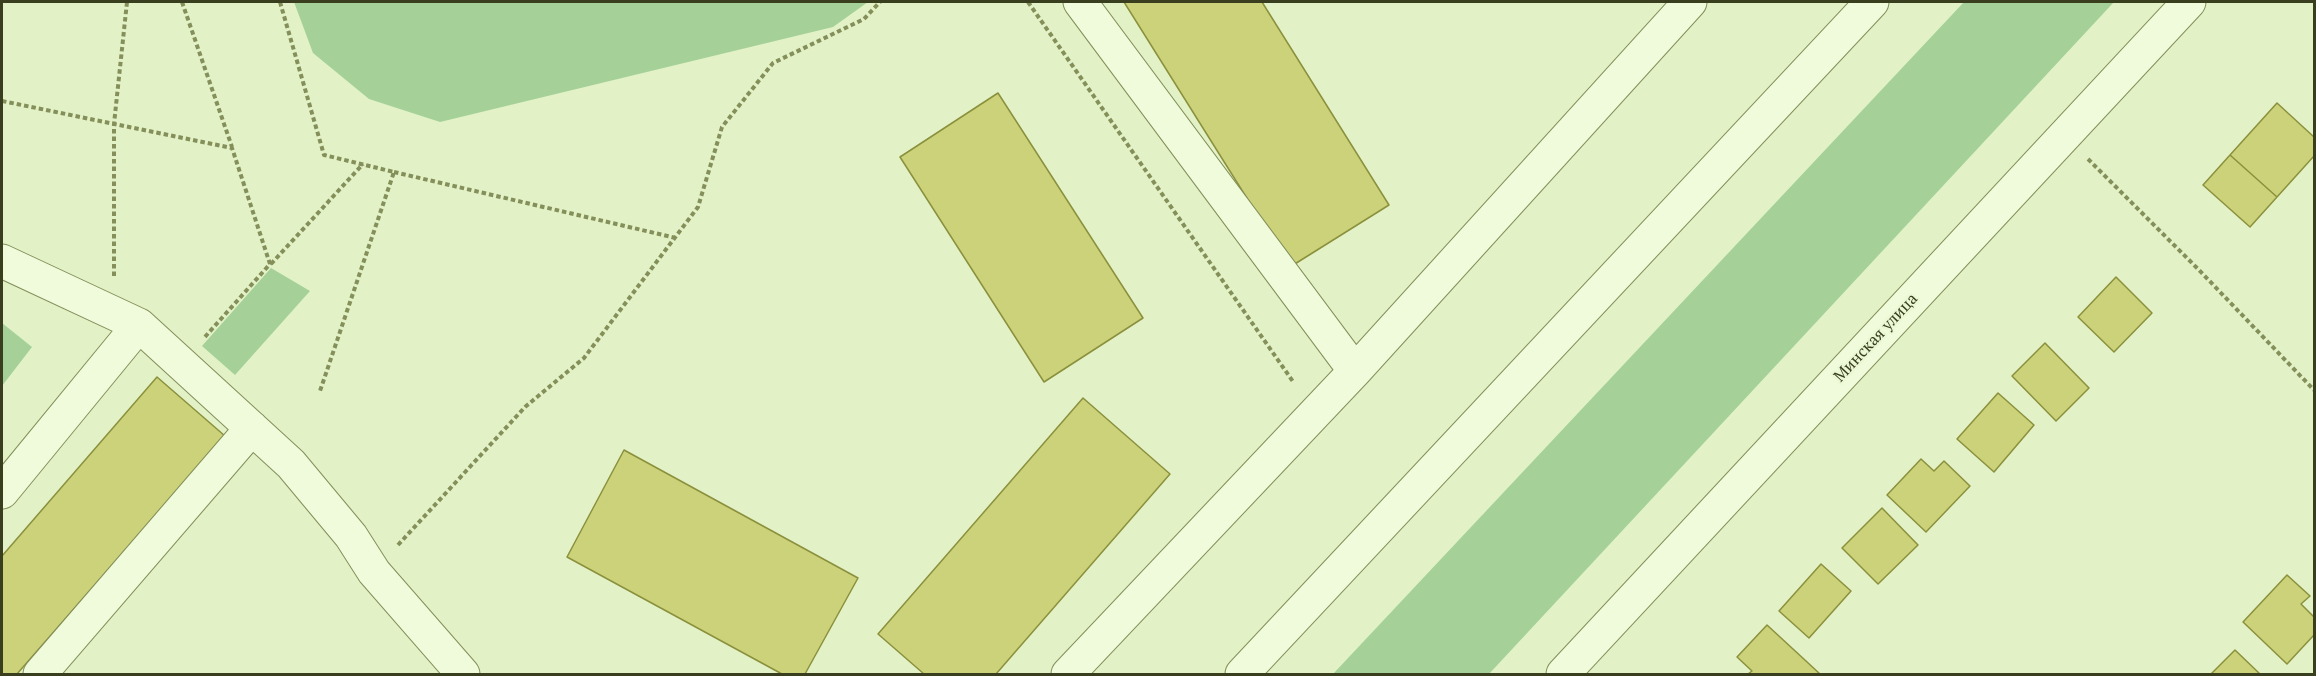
<!DOCTYPE html>
<meta charset="utf-8">
<style>
body{margin:0}
#map{position:relative;width:2316px;height:676px;overflow:hidden;background:#e2f2c6;font-family:"PT Serif",serif}
canvas{display:block}
.frame{position:absolute;inset:0;border:3px solid #393e1e;pointer-events:none}
</style>
<div id="map">
<canvas width="2316" height="676"></canvas>
<div class="frame"></div>
</div>
<script>
const ctx = document.querySelector('canvas').getContext('2d');
ctx.lineJoin = 'round';
function paint(path, color) {
  ctx.fillStyle = color;
  ctx.fill(path, 'evenodd');
}
function stroke(path, color, width, dash) {
  ctx.strokeStyle = color;
  ctx.lineWidth = width;
  ctx.lineCap = dash ? 'butt' : 'round';
  ctx.setLineDash(dash || []);
  ctx.stroke(path);
}
function label(font, color, halo, rows, align = 'center') {
  ctx.font = font + ' "PT Serif",serif';
  ctx.lineWidth = 4.5;
  ctx.setLineDash([]);
  ctx.textBaseline = 'middle';
  ctx.strokeStyle = halo;
  ctx.fillStyle = color;
  for (const [text, x, y, turn = 0] of rows) {
    ctx.save();
    ctx.translate(x, y);
    ctx.rotate((+turn || 0) * Math.PI / 180);
    ctx.textAlign = isNaN(turn) ? turn : align;
    if (halo) ctx.strokeText(text, 0, 0);
    ctx.fillText(text, 0, 0);
    ctx.restore();
  }
}
paint(new Path2D(`
 M294,2H868L833,27L440,122L369,99L313,53Z
 M1964,2H2114L1489,674H1333Z
 M271,268L310,291L235,375L202,346Z
 M2,323L32,347L2,386Z`), '#a5d198');
const building = new Path2D(`
 M1124,2H1262L1389,205L1290,267Z
 M998,93L1143,318L1044,382L900,157Z
 M2277,103L2314,137V156L2277,197L2230,155Z
 M2230,155L2277,197L2250,227L2203,185Z
 M2116,277L2152,313L2114,352L2078,317Z
 M2045,343L2089,388L2056,421L2012,376Z
 M157,377L225,436L17,674H2V556Z
 M1998,393L2034,425L1994,472L1957,439Z
 M1083,398L1170,474L996,674H924L878,634Z
 M624,450L858,578L805,674H782L567,557Z
 M1921,459L1934,471L1944,461L1970,486L1926,532L1887,495Z
 M1882,508L1918,545L1878,584L1842,548Z
 M1821,564L1851,591L1809,638L1779,611Z
 M2287,575L2310,596L2301,604L2314,617V635L2287,664L2243,622Z
 M1767,625L1806,661L1820,674H1748L1752,671L1737,657Z
 M2235,650L2260,674H2211Z`);
paint(building, '#cbd279');
stroke(building, '#8b903d', 1.5);
const minor = new Path2D(`
 M2,261L139,325
 M1355,371L1690,2
 M2,492L139,325L291,464L351,536L374,572L463,674
 M40,674L252,428
 M1068,674L1355,371L1080,2
 M1242,674L1872,2
 M1563,674L2189,2`);
stroke(minor, '#848f5a', 35);
stroke(new Path2D(`
 M182,2L232,147
 M280,2L324,155L394,172L320,391
 M1028,2L1294,383
 M2,101L232,148L270,264L204,338
 M2088,159L2199,270L2314,390
 M394,172L676,238
 M271,264L363,164
 M114,276V124L127,2
 M398,545L525,407L584,358L698,207L722,127L773,63L864,19L880,2`), '#848f5a', 4, [4.5, 3]);
stroke(minor, '#effbda', 33);
label('16px', '#393e1e', '#ebf8d6', [
 ["Минская улица",1876,338,-47]
]);
</script>
